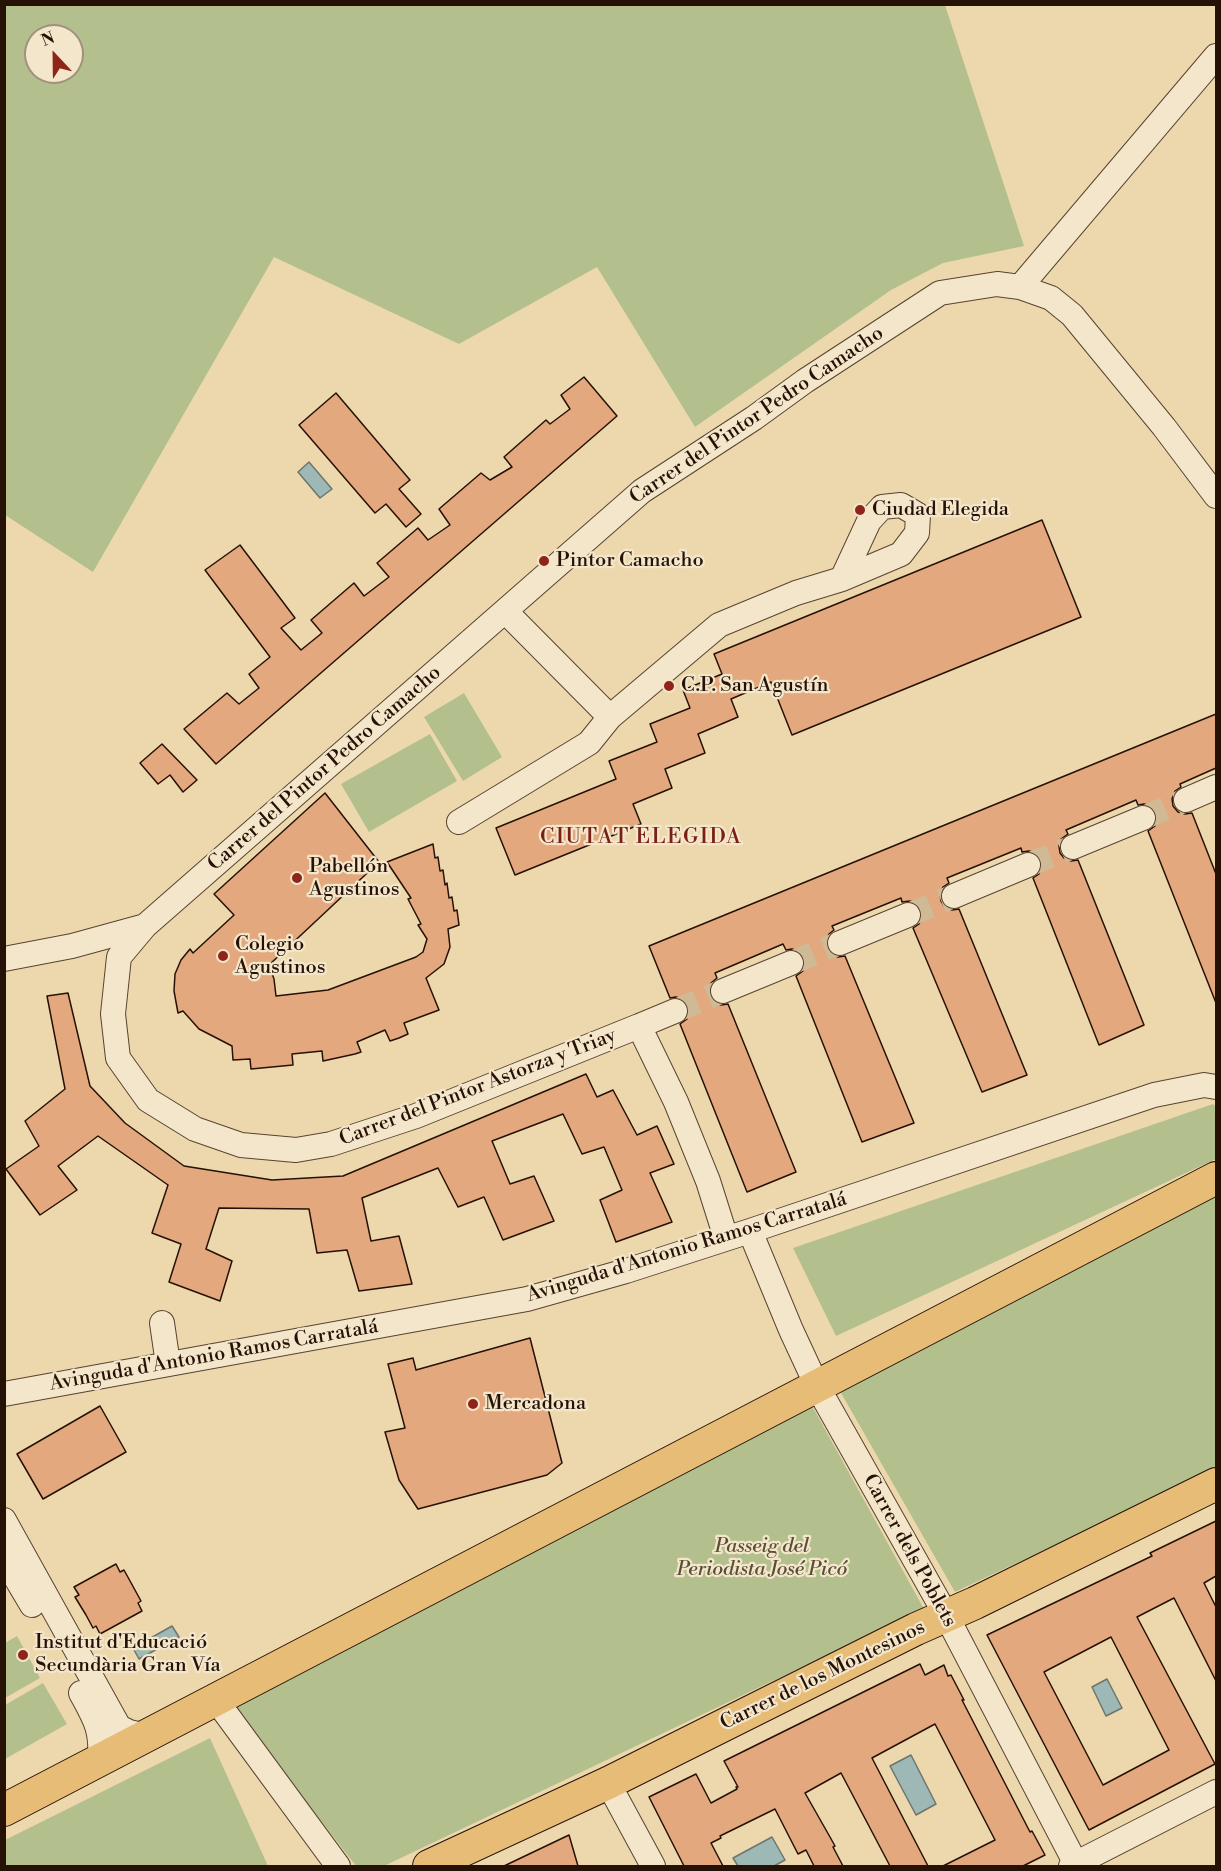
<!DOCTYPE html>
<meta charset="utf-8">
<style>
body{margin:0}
#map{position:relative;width:1221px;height:1871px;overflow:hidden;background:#edd8ae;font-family:"Libre Bodoni",serif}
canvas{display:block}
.frame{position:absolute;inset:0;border:6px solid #261107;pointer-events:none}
.north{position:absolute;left:24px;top:24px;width:60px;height:60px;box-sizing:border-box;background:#f3e6ca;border:2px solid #a1917c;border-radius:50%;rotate:338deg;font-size:16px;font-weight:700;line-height:24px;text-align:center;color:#261107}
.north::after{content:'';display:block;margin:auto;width:21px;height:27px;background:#8f2418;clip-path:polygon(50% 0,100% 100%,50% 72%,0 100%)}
</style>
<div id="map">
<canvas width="1221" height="1871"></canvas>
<div class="frame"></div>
<div class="north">N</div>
</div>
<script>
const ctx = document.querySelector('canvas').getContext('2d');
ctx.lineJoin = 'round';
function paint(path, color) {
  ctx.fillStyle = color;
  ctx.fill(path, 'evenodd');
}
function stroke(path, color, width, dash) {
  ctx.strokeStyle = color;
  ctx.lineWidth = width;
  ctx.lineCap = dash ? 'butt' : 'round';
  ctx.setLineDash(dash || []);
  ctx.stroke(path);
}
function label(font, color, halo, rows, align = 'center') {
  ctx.font = font + ' "Libre Bodoni",serif';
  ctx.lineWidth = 4.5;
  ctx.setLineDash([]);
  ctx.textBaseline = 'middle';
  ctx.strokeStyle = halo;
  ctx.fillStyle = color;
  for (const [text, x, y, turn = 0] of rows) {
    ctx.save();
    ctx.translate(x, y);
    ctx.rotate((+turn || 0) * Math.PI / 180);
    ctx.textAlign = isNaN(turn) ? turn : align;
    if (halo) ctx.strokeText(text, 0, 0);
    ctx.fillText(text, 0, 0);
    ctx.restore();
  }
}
paint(new Path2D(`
 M4,5H945L1024,246L943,263L891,290L695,427L597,267L459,344L274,257L93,572L5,515ZM36,36H72V72H36Z
 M464,693L502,757L463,781L424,717Z
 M430,734L457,781L369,832L341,784Z
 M1213,1104L1216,1107V1159L836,1336L793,1248Z
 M1216,1188V1469L955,1592L841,1393L879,1365Z
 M810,1402L924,1609L384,1866H356L231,1705Z
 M17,1636L40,1678L5,1698V1643Z
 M43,1683L67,1724L5,1759V1705Z
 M210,1738L268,1866H5V1840Z`), '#b3c08e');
const water = new Path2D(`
 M309,462L332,489L320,498L298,472Z
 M172,1626L179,1637L139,1659L133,1648Z
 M1107,1679L1122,1708L1106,1716L1092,1687Z
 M911,1755L936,1804L916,1815L890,1766Z
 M772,1837L785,1860L774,1866H738L733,1858Z`);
paint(water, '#9db8b5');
stroke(water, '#6d756f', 1.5);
const building = new Path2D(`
 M584,377L617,416L216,764L184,729L227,693L239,704L259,688L249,674L270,657L205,570L240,545L295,618L281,628L301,650L322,633L311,620L354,583L364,596L389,577L377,563L418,528L428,540L450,525L439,509L481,473L490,480L512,467L504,457L546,420L550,424L570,409L561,395Z
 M336,393L410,480L399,489L421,514L406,527L386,504L375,513L299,425Z
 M1042,520L1081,617L792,735L771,682L731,699L738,717L698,734L705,753L665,769L672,788L633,804L641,824L515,875L496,828L616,779L609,761L657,742L650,724L690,708L683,690L722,674L714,654Z
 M1216,714V768L1180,784L1181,787L1175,791L1172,799L1173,806L1178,812L1185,814L1192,813L1216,874V1003L1148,831L1155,826L1157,820L1156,813L1151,806L1144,804L1138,805L1136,800L1066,830L1068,834L1061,839L1059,846L1060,853L1064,858L1071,861L1078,860L1144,1025L1099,1045L1033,878L1039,874L1042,867L1041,860L1036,853L1029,851L1022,852L1021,848L947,878L949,883L943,887L940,894L941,901L945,907L952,910L959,909L1027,1075L982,1092L913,928L919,924L922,917L921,910L917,904L910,901L902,902L901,898L832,926L834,930L829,934L826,941L827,949L832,955L838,957L845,956L914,1123L862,1142L796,976L803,971L805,964L804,957L799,951L792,949L786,950L783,944L715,973L717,978L711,983L709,990L710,996L715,1003L721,1005L728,1004L796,1172L747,1192L680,1024L687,1019L689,1012L688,1006L683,999L676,997L670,998L649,946Z
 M162,744L197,780L183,792L170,775L158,784L140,763Z
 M325,793L379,862L269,965L274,979L276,996L328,990L416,957L423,952L427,939L418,925L421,924L408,899L411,898L387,862L433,844L435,858L438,857L440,871L443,870L445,885L447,883L449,898L452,897L454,911L457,910L459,925L448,929L450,947L444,964L426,978L439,1010L404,1023L408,1034L399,1038L390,1041L385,1030L357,1042L361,1052L355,1054L323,1061L322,1051L292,1054L293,1065L251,1069L250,1059L233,1060L232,1046L199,1029L183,1011L178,1013L174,991L175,974L181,960L190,949L193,953L234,915L214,894Z
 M68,993L90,1086L125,1123L184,1166L272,1180L343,1176L586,1074L597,1097L613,1090L637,1135L657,1126L674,1164L650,1173L672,1222L616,1242L600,1200L622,1190L604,1147L582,1154L563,1114L492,1141L510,1184L534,1176L554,1221L503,1240L484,1197L458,1207L438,1168L362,1198L371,1241L399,1236L412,1284L359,1291L347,1250L317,1253L309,1209L219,1208L206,1249L232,1261L220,1301L169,1282L181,1244L152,1233L168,1185L98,1136L58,1166L77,1190L40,1215L6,1169L39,1146L25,1121L65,1089L47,996Z
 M530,1338L562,1463L547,1475L418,1509L399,1480L385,1432L405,1428L388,1364L413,1358L416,1370Z
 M100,1406L126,1452L43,1499L17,1454Z
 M1216,1521V1576L1204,1583L1216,1607V1681L1174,1598L1137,1617L1215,1764L1089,1830L987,1635L1152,1556L1150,1553ZM1111,1637L1169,1750L1103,1785L1044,1672Z
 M116,1564L120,1572L124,1570L141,1601L138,1603L142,1611L100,1634L96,1626L93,1628L86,1615L75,1597L79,1595L74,1587Z
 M920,1664L925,1675L944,1665L948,1676L951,1675L964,1700H962L1030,1832L1032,1831L1045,1855L1023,1866H943L995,1840L935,1724L872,1758L928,1866H890L841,1773L805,1793L830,1837L835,1846L833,1847L843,1866H814L806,1850L798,1854L775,1809L720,1836L721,1838L711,1843L723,1866H684L649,1797L696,1774L711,1803L737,1789L736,1787H738L724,1761Z
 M569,1835L578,1866H504Z`);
paint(building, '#e3a87d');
stroke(building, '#261107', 1.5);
stroke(new Path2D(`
 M1143,818L1186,800
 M1028,865L1073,847
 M908,915L954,896
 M791,963L840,943
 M675,1011L723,991`), '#cfba95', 24, [24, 12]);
const minor = new Path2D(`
 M1020,287L1216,56
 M506,612L610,717
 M1186,800L1216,787
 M459,822L589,743L610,717L719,625L796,593L842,579L901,554L917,533L918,515L901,505L882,507L869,521L842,579
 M1073,847L1143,818
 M954,896L1028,865
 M840,943L908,915
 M4,959L72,946L145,926
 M723,991L791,963
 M639,1026L675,1011
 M750,1231L791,1330L817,1386L946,1615L1077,1866
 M726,1238L708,1181L676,1102L639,1026L416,1116L331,1144L296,1150L241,1145L195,1129L148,1100L118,1058L113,1014L119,957L145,926L642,491L754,418L805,381L940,293L997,284L1020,287L1051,298L1072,315L1164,427L1216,496
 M162,1323L168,1364
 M4,1394L527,1299L626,1271L750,1231L1154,1095L1204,1085L1216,1087
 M4,1520L119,1727L129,1732L146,1736
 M4,1558L32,1605
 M81,1693C95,1719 102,1729 100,1759
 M216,1700L338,1866
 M608,1783L653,1866
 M1071,1866L1216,1792`);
const major = new Path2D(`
 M4,1810L1216,1178
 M429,1866L608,1783L916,1629L975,1603L1216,1484`);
stroke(minor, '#584331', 26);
stroke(major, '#261107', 34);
stroke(minor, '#f3e6ca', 24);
stroke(major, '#e6bc77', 32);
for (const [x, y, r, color] of [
 [860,510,6,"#8f2418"],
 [544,561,6,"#8f2418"],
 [669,686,6,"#8f2418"],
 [297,878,6,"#8f2418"],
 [223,956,6,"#8f2418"],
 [473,1404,6,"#8f2418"],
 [23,1655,6,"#8f2418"]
]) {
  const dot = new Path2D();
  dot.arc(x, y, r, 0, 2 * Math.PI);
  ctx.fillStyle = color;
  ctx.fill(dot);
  stroke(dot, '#f3e6ca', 2);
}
label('20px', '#261107', '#f3e6ca', [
 ["Carrer del Pintor Pedro Camacho",757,416,-34],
 ["Carrer del Pintor Pedro Camacho",325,769,-41],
 ["Carrer del Pintor Astorza y Triay",478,1088,-21],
 ["Avinguda d'Antonio Ramos Carratalá",687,1248,-17],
 ["Avinguda d'Antonio Ramos Carratalá",214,1356,-10],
 ["Carrer dels Poblets",909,1551,61],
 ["Carrer de los Montesinos",823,1676,-26]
]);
label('20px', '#261107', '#f3e6ca', [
 ["Ciudad Elegida",872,510],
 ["Pintor Camacho",556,561],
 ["C.P. San Agustín",681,686],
 ["Pabellón",309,867],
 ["Agustinos",309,890],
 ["Colegio",235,945],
 ["Agustinos",235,968],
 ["Mercadona",485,1404],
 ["Institut d'Educació",35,1643],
 ["Secundària Gran Vía",35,1666]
], 'left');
label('italic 20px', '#574e36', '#f3e6ca', [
 ["Passeig del",762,1547],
 ["Periodista José Picó",762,1570]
]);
ctx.letterSpacing = '1.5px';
label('21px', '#7a1f14', '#f3e6ca', [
 ["CIUTAT ELEGIDA",641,838]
]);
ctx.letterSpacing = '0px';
</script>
